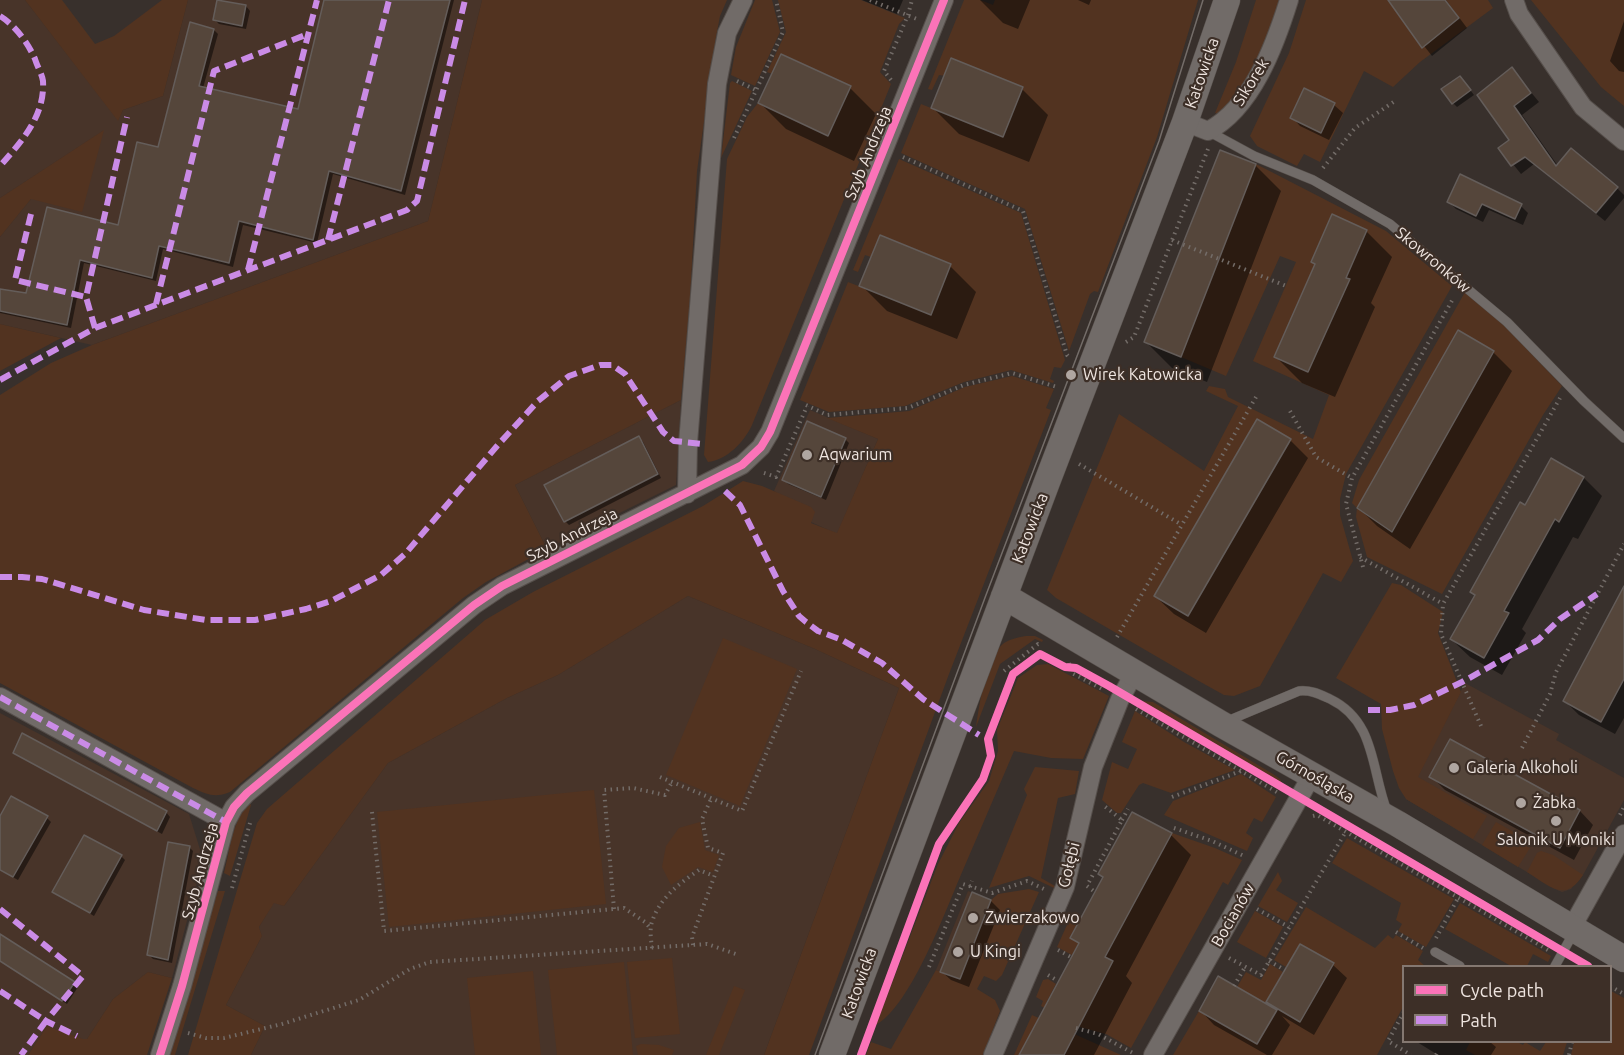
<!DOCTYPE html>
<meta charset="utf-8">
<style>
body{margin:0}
#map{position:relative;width:1624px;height:1055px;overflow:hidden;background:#38302c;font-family:Ubuntu,sans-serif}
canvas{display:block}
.legend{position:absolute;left:1402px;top:965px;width:210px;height:78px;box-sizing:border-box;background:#3d2f27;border:2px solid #847871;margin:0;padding:8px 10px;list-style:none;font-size:18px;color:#efe5e0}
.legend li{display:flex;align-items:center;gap:12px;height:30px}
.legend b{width:30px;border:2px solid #847871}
</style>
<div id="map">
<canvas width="1624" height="1055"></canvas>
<ul class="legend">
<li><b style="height:8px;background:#fb73b8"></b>Cycle path</li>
<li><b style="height:8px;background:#ca8be6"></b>Path</li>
</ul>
</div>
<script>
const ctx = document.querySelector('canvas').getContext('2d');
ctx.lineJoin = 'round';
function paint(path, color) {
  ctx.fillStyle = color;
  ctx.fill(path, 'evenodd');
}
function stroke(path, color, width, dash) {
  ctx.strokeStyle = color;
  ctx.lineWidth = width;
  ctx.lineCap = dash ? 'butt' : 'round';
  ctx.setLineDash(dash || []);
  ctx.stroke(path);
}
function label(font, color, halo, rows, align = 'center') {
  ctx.font = font + ' Ubuntu,sans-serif';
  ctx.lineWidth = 4.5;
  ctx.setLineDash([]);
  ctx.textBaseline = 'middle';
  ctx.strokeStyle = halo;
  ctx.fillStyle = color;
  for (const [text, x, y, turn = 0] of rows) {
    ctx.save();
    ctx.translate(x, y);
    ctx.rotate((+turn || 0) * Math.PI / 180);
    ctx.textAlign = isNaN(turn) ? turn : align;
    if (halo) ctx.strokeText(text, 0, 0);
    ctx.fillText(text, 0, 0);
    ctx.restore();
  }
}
paint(new Path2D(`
 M0,0H25L118,120L123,110L163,96L188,0H482L428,221L92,345L0,324V237L31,199L103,131L0,198Z
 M681,400L676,485L547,549L515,485Z
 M810,410L878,439L837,534L811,522L774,491Z
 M688,596L815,649L899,688L764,1055H251L265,1026L226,1005L262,936L259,927L274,902L284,906L388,763L507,698L558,675Z
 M1465,683L1559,734L1556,740L1624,778V800L1583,875L1571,889L1562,892L1555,889L1406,799Z
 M0,713L189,814L203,859L172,978L148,972L113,999L87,1039L83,1040L47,1026L28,1055H0Z
 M968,891L991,900L960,979L936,970Z`), '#483429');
paint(new Path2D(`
 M25,0H62L95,44L114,36L162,0H188L163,96L123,110L118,121Z
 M482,0H727L720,16L716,37L697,171L690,299L681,400L515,485L547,549L486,582L463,598L230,792C215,798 208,795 193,788L0,683V395L51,363L92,345L428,221Z
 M755,0H772L780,32L755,86L731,75L736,47Z
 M778,0H861L905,18L899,24L880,72L891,84L752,425C744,442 727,460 708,462L704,455L727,159L747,117L758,103L828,136L851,87L782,54L772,74L767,72L786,32Z
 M964,0H980L993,5L995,0H1198L1157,137L1098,292L1094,291L1090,294L1069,351L1025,209L901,153L921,104L1003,137L1023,87L939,75L932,90L928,89Z
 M1256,0H1279C1270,34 1249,93 1219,114L1215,113L1236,62Z
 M1306,0H1488L1493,8L1420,62L1393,87L1364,71L1320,162L1304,154L1297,166L1257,146L1250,136L1289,53Z
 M1531,0H1624V106L1601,87Z
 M732,81L752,91L721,158L730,83Z
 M104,130L82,212L31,199L0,237V198Z
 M899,159L1021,213L1065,360L1061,368L1054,367L1050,379L1054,381L1053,383L1011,370L964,382L905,406L829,412L800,400L848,282L931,314L951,264L880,235L871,257L865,255L858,272L853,270Z
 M1256,164L1386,231L1452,286L1346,474L1340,499V515L1353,561L1341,582L1323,573L1260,686L1234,696L1224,695L1197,680L1056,598L1047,590L1119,414L1204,471L1238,406L1206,391L1209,386L1225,389L1228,397L1313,439L1329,395L1253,361L1296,262L1280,256L1226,376L1181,357Z
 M1465,292L1503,324L1562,386L1543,415L1442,594L1367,557L1356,517L1357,508L1352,503L1359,480Z
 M0,324L61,338L0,371Z
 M1012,376L1054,389L1046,408L1051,410L949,674L809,1055H764L899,688L815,649L688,596L558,675L507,698L388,763L284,906L274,903L259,927L262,936L226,1005L265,1026L251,1055H188L257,823L267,809L485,620L533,592L703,506L743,481L762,486L811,507L815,512L811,523L837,533L878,439L827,418L909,411L965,387Z
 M1392,583L1401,585L1443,612L1438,633L1461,692L1418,777L1487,816L1473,839L1406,799L1399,788L1393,771L1382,729L1381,704L1336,678Z
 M1026,636H1035L1043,640L1042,642L1035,639L1000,664L976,727C979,706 986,657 1004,643C1011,639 1018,637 1026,636Z
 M723,638L797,669L740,806L666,775Z
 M1048,664L1109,696L1083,759L1051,758L1014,751C997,791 980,830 963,870C946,909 912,1004 876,1025L938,864L959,823L989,781L998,751L997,730L1018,678L1037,665Z
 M1142,701L1153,702L1273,774L1280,779L1283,785Z
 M1135,711L1184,742L1235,770L1171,793L1143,783L1139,785L1121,813H1117L1102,800L1112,762L1128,769L1137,749L1122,742Z
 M1035,767L1079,771L1075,794L1058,798L1041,878L1055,886L1054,888L1029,876L989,888L1027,795L1024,789Z
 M1241,774L1276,797L1262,822L1254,818L1246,833L1253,838L1247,851L1164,815L1173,801Z
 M594,790L606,904L389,927L377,812Z
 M250,804L251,805L230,876L224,873C230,851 232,819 250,804Z
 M700,822L705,850L719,855L713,872L698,867L671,885L662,867L666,846L679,828Z
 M1496,822L1533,843L1518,867L1482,845Z
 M1172,833L1215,848L1242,860L1228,885L1223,882L1131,1048L1106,1034L1080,1027L1041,1006L1043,1001L1036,997L1043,980L1048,979L1056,984L1046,1003L1081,1021L1113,961L1105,957Z
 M1347,838L1454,899L1426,947L1398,931L1402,924L1396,920L1401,903L1332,863Z
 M1541,851L1553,855L1583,875C1565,904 1548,885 1527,872L1537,853Z
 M1278,872L1282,881L1276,890L1298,903L1287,922L1258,906Z
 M1029,889L1039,892L1002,975L996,981L984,976L977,989L995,1000L1000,1011L983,1055H866L871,1042L891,1049L936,970L960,979L991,900L998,894Z
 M218,891H225L175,1055H168Z
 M1460,903L1551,956L1548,962L1533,954L1527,966H1511L1445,929Z
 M1306,907L1375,948L1388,935L1393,939L1396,935L1423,951L1418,960L1425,966H1404L1403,1007L1377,1055H1173L1199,1011L1257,1044L1277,1009L1300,1022L1334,963L1300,944L1286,967L1274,960Z
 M1255,911L1283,927L1266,958L1237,942Z
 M1075,915L1081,918L1070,937L1079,943L1072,955L1057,947L1071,916Z
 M672,958L680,1034L635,1038L627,962Z
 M624,962L633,1055H557L548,970Z
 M1270,964L1283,972L1265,1003L1237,987L1246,972L1261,980Z
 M533,971L541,1055H475L467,978Z
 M148,972L172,978L147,1055H28L47,1026L83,1039H87L113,999Z
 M734,986L745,990L719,1055H706Z
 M1611,991L1624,998V1055H1571L1574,1042H1610Z
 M1032,1015L1121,1055H1014Z
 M1470,1042H1517L1523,1045L1525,1042L1540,1051L1546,1042H1567L1563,1055H1475L1466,1050Z
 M641,1044L659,1045L674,1050L672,1055H638L636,1046Z`), '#523320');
paint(new Path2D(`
 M325,0H454L405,195L333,174L317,243L243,225L233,267L163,249L156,281L84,263L71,328L0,313V290L27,295L119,226L159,149L214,30L218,34L203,88L299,111Z
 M862,0H903L897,14Z
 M980,0H1030L1018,29L1003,23Z
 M1078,0H1091L1089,5Z
 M1388,0H1446L1467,28L1432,56Z
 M246,6L250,11L246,29L219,24L215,20Z
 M1624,21V72L1619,71L1610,61Z
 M1512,69L1539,102L1522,115L1558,166L1617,188L1624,195V198L1605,221L1534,164L1521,174L1500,148L1511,141Z
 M1464,82L1474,95L1457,107L1453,103Z
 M850,88L876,114L854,161L786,129L760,103Z
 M1022,89L1048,115L1029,162L959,134L933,108Z
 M1334,105L1343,113L1329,140L1300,126L1292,117Z
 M1255,165L1281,191L1207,382L1172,368L1146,342Z
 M1449,202L1521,206L1528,213L1523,225L1489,210L1483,222L1456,209Z
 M1366,231L1392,257L1371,303L1375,307L1335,397L1302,383L1276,357L1316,265L1312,262Z
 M950,266L976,292L957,339L887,311L861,285Z
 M1459,332L1494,353L1512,371L1410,549L1377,526L1359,508Z
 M639,438L643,442L661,478L569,525L565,521Z
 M845,439L849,443L826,500L788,484L784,480Z
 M1290,440L1308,458L1206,633L1174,614L1155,596Z
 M1551,460L1584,478L1602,496L1578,539L1573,537L1522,629L1526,633L1502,675L1470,657L1451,639Z
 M1624,589V718L1615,734L1579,715L1565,701Z
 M1451,741L1580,811L1593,825L1574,860L1445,790L1431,776Z
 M15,752L166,812L170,817L162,834L19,756Z
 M47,818L51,822L18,880L0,870V819Z
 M1171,835L1191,855L1126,976L1132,983L1094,1055H1020L1080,945L1072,937L1104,879L1100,874Z
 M189,847L193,851L172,963L153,959L149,955Z
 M121,856L125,860L94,916L54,892Z
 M991,901L1000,910L969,987L951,980L941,971Z
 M0,935L78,987L67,1004L0,961Z
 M1333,965L1347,978L1314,1035L1282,1016L1290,1025L1272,1055H1267L1214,1025L1201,1011L1276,1010L1268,1002Z
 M1417,1042H1490L1496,1047L1491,1055H1438Z`), '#0007');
const building = new Path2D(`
 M217,0L246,5L242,26L213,20Z
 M324,0H450L401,191L329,171L313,240L239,221L229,263L159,246L152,278L80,260L67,325L0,311V289L26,293L47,207L118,225L137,142L158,147L190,22L214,29L199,86L298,109Z
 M1388,0H1445L1459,18L1422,48Z
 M781,54L851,86L828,136L758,103Z
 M951,58L1023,87L1003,137L931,108Z
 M1512,67L1531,93L1514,106L1556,166L1571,148L1618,187L1596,213L1525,157L1511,166L1498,148L1509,140L1477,95Z
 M1460,76L1471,90L1452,104L1441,89Z
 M1304,88L1335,103L1321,133L1290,118Z
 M1220,150L1256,164L1181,357L1144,342Z
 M1460,174L1522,204L1515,219L1482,204L1476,216L1447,202Z
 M1332,214L1367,230L1346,278L1350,279L1308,372L1274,357L1315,264L1311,262Z
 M880,235L951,264L931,315L859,286Z
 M1458,330L1494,351L1392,532L1357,508Z
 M1257,419L1291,439L1188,616L1154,596Z
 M807,421L846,438L821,497L782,480Z
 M639,436L658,474L564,522L544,485Z
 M1551,458L1584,477L1559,522L1555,519L1504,611L1509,613L1484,658L1450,639L1475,595L1470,592L1520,502L1525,505Z
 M1624,586V679L1601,722L1563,701Z
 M22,733L167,811L157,831L13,753Z
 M1450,739L1580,810L1560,848L1429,777Z
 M11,796L48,816L13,877L0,870V816Z
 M1132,812L1172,833L1105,957L1113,961L1064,1055H1019L1079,943L1070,938L1103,877L1098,874Z
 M84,835L122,855L90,913L52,892Z
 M168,842L190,846L168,960L147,955Z
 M972,892L991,900L960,979L940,972Z
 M0,934L75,982L62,1001L0,961Z
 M1300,944L1334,963L1300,1022L1266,1002Z
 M1218,976L1277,1010L1257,1044L1199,1011Z`);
paint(building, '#55463b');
stroke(building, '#645d5a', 1.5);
const lane = new Path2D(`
 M1208,131L1254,156L1313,180L1390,224L1507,322L1584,401L1624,438
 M1225,722L1299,691C1312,690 1319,694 1330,699C1376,721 1371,770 1387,811
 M1435,952L1460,966
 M1555,966L1574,932`);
const street = new Path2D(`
 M1514,0L1519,14L1583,107L1624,141
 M1185,122L1208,131C1252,108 1275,45 1289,0
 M687,494L688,443L717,84L727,33L743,0
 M0,697L226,822
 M1572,927L1624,834
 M160,1055L182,986L226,822L234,807L247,793L474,605L502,586L742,465L761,447L770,432L944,0
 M993,1055L1065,887L1093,767L1120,699L1135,672
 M1153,1055L1312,775`);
const secondary = new Path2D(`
 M1004,596L1221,724L1398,824L1624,959
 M832,1055L1047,482L1185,122L1227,0`);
stroke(lane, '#554e4a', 10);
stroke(street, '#554e4a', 20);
stroke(secondary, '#554e4a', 27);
stroke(new Path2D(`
 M870,0L917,19
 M891,80L884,71L908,15L912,0
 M737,81L756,90
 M734,138L783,32L776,0
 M903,157L1023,211L1067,355L1070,358
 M1323,168L1355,128L1395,101
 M1172,240L1286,286
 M1126,342L1134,337L1208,149
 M806,405L827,415L908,408L964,385L1012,373L1057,387
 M1290,411L1316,457L1352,478
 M1079,464L1182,525
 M764,473L776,477L807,406
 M1360,557L1443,604
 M1363,567L1346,504L1352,478L1454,297
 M1117,637L1256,397
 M1069,663L1072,673L1104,690
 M1004,671L1038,644L1040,645
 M1136,709L1280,794
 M1481,726L1441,634L1443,604L1560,398
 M1522,748L1550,694L1556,672L1624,544
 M660,777L742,811L801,671
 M1172,797L1241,771
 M372,812L384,931L624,908L645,922L651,929
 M1620,815L1624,807
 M1313,816L1317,815L1548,950
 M1122,820L1128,809
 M1174,828L1212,841L1244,856
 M1089,882L1122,820L1103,805
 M1087,886L1095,892
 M970,887L972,881
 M232,888L250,823
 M614,909L604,790L633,788L665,795L672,782
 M1257,909L1289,927
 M1396,932L1423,948
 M1436,938L1458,898
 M693,945L692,937L723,853L708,848L702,819L711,799
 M652,948C651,939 649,928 653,919C661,897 680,883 699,870L714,876
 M1058,950L1071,957
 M1229,958L1261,975L1345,833
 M1269,961L1285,970
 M929,967L963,884L992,893L1027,881L1044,889
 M1048,975L1058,981
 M1234,986L1245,967
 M1610,986L1624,994
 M1404,1012L1388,1041L1411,1055
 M1076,1028L1098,1034L1133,1053
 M188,1033L206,1038H224L282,1024L359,1000L410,969L430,962L707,944L736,954
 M1436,1055L1439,1050
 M1569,1055L1572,1042`), '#736c68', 4, [1.5, 4.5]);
stroke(lane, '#716b68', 9);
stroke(street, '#716b68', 18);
stroke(secondary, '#716b68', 26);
stroke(new Path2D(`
 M815,1055L986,595L1159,141L1203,0`), '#746d69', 1.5);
stroke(new Path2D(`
 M0,16C15,25 28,43 35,59C37,66 42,74 43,81C45,116 22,141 0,166
 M31,214L15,280L86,297
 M328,240L389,0
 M248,270L317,0
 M156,304L214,71L308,34
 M95,328L86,297L127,117
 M0,380L95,328L407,210L417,201L465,0
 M725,491L740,505L783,591L799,616L806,622L818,631L842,640L882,663L923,699L979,735
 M0,577H22L42,579L144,610L206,620H255L306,609L331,601L381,575L405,554L497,446L538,401L569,376L600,365H612L625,374L663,432L674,441L702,444
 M0,697L226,822
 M1368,710H1390L1414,705L1462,682L1538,640L1560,619L1597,594
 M0,909L83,976L46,1021L77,1036
 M0,991L46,1021L21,1055`), '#ca8be6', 6, [12, 6]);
stroke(new Path2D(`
 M160,1055L182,986L226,822L234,807L247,793L474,605L502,586L742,465L761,447L770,432L944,0
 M861,1055L939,844L983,779L991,756L988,739L1013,674L1040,654L1065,667L1076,668L1109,686L1588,966`), '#fb73b8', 8);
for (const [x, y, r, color] of [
 [1071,375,6,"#afa6a1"],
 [807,455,6,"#afa6a1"],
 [1454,768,6,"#afa6a1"],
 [1521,803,6,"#afa6a1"],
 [1556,821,6,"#afa6a1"],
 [973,918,6,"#afa6a1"],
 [958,952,6,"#afa6a1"]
]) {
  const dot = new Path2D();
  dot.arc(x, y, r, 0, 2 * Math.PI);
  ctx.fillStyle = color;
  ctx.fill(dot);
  stroke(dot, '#3d2f27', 2);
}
label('16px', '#efe5e0', '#3d2f27', [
 ["Katowicka",1202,73,-71],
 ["Sikorek",1251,82,-58],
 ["Szyb Andrzeja",868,153,-68],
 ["Skowronków",1433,260,40],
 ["Katowicka",1030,528,-69],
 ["Szyb Andrzeja",572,535,-27],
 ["Górnośląska",1315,777,30],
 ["Gołębi",1069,865,-76],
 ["Szyb Andrzeja",200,871,-75],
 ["Bocianów",1233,915,-60],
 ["Katowicka",859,983,-70]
]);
label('16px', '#efe5e0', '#3d2f27', [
 ["Wirek Katowicka",1083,375],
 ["Aqwarium",819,455],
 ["Galeria Alkoholi",1466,768],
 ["Żabka",1533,803],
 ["Salonik U Moniki",1556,840,"center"],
 ["Zwierzakowo",985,918],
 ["U Kingi",970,952]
], 'left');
</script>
